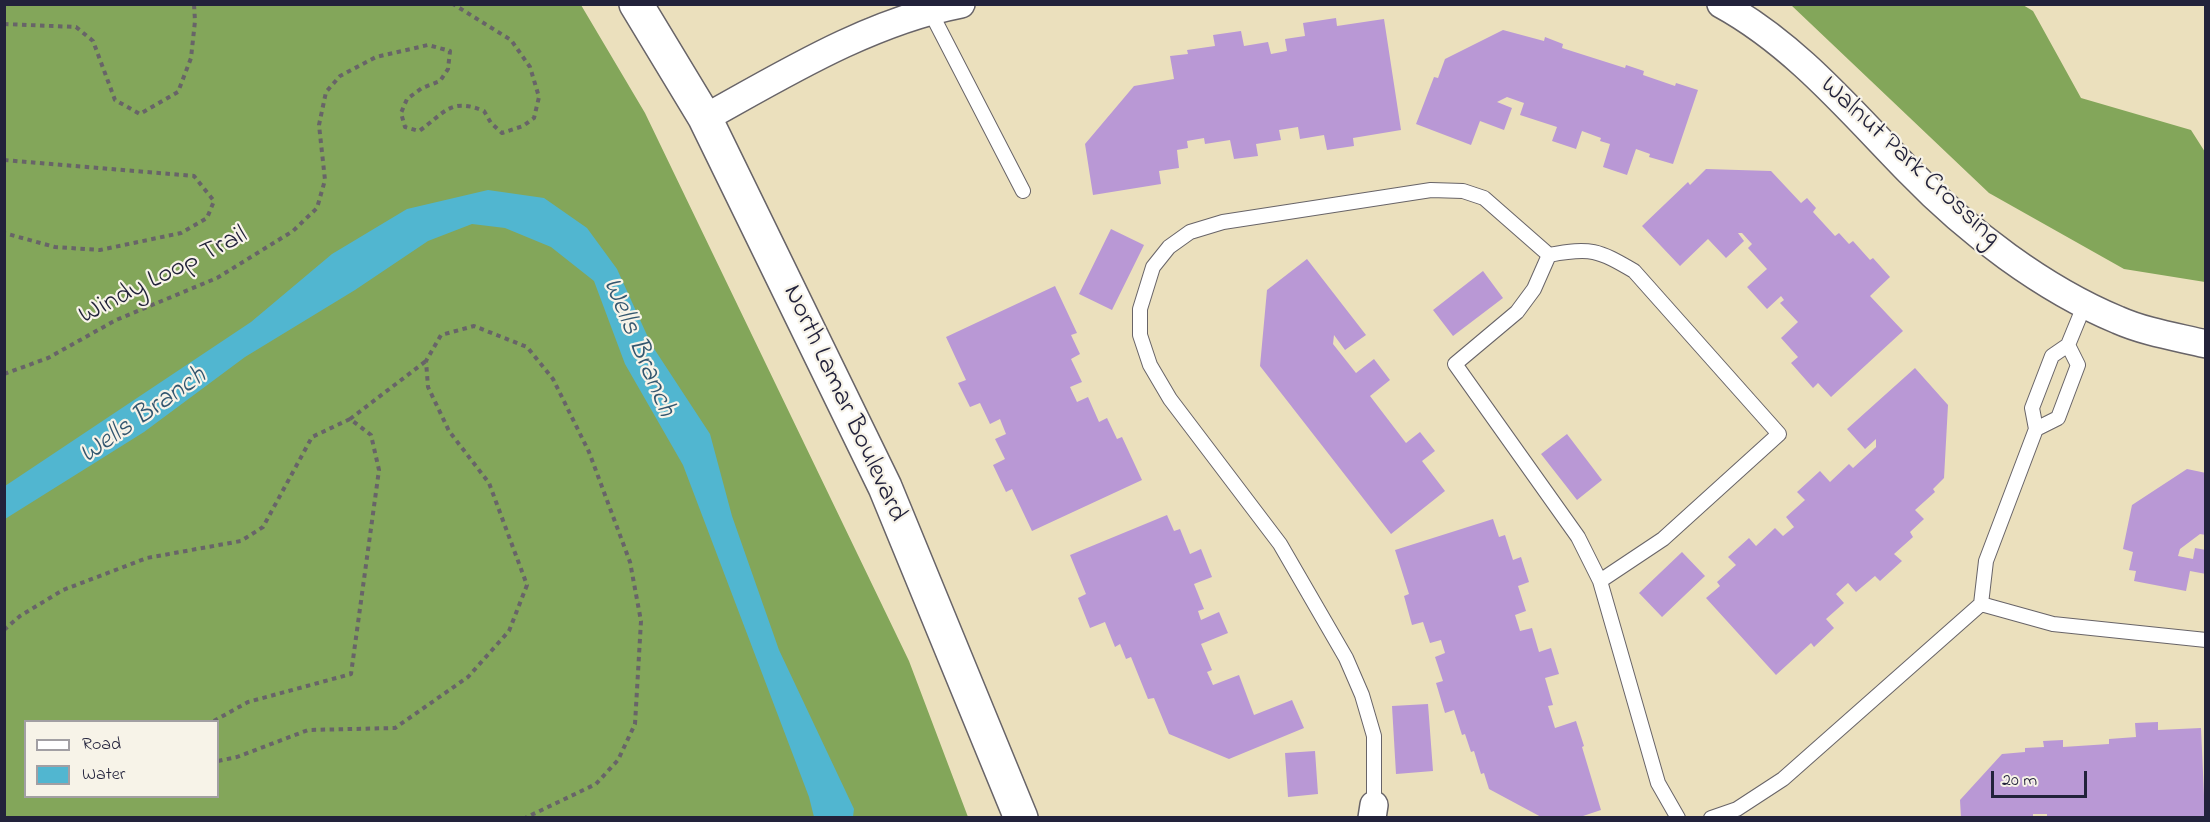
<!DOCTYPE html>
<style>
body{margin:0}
#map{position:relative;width:2210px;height:822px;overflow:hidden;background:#ebe0bd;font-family:"Indie Flower",sans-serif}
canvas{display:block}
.frame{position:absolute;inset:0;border:6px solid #22223b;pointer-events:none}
.legend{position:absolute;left:24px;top:720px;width:195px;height:78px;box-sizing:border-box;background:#f7f3e8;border:2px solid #a29fa3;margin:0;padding:8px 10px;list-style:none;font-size:18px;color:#22223b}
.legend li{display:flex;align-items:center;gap:12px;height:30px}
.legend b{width:30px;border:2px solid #a29fa3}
.scale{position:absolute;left:1991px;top:771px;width:96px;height:27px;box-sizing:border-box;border:3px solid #22223b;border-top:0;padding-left:8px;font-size:18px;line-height:21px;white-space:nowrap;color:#22223b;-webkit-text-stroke:4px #f7f3e8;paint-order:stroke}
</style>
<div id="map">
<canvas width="2210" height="822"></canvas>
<div class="frame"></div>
<ul class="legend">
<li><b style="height:8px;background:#fff"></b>Road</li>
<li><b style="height:16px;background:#51b6d0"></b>Water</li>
</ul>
<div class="scale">20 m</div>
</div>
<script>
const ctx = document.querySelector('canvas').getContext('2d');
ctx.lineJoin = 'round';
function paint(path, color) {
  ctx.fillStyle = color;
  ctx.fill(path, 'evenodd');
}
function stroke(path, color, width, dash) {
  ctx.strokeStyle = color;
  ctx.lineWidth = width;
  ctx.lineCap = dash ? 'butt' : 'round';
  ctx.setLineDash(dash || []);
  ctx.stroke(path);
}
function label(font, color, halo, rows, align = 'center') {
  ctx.font = font + ' "Indie Flower",sans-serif';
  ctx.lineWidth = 4.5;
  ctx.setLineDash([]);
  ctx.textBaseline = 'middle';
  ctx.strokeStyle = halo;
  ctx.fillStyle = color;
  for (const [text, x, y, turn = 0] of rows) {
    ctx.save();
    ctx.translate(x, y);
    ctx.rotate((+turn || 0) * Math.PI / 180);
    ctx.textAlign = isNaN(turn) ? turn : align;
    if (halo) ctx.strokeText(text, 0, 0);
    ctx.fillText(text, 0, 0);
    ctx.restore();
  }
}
paint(new Path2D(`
 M5,5H581L645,113L909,661L968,817L5,818ZM26,722H218V796H26Z
 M2023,5L2033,11L2081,98L2191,130L2205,152V282L2124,269L1989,193L1791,5Z`), '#83a65a');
paint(new Path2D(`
 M488,190L544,198L587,228L617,269L651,344L710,434L732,516L779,650L854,809L853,817H814L809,797L683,465L625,364L594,281L551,247L505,228L472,224L428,241L355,290L245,357L144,432L5,519V486L251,322L332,254L407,209Z`), '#51b6d0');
paint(new Path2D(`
 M1336,18L1337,26L1384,19L1401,130L1353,138L1354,146L1327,150L1324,135L1300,139L1298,127L1279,130L1281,140L1256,144L1258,156L1234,159L1230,140L1205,144L1204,138L1187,141L1188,148L1177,150L1179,168L1159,171L1161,184L1093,195L1085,144L1134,86L1174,79L1170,56L1188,54L1187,50L1215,46L1213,35L1241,31L1244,46L1268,42L1271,54L1287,51L1285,39L1305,36L1303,23Z
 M1503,30L1544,41L1545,37L1563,44L1562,48L1625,68L1626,65L1644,71L1643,75L1675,86L1676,83L1698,90L1673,164L1649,157L1650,154L1636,149L1627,175L1603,167L1610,144L1600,141L1601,138L1582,131L1576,149L1552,141L1557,127L1520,115L1524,103L1507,97L1497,102L1512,108L1504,130L1480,121L1471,145L1416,124L1434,77L1438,78L1445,59Z
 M1706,169L1771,171L1801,203L1807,198L1816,208L1813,212L1835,236L1839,233L1849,244L1853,241L1870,260L1873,258L1890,277L1870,296L1903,331L1831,397L1818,383L1813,388L1791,363L1798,357L1781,338L1798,322L1780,303L1784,300L1781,296L1767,309L1747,287L1767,269L1748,248L1752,244L1742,233H1738L1744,241L1726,258L1708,239L1680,266L1642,226L1688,182L1690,185Z
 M1111,229L1144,245L1112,310L1079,294Z
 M1307,259L1366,335L1345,350L1334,335L1333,344L1356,373L1374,359L1390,380L1370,396L1406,443L1420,432L1435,451L1422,461L1445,491L1391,534L1260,366L1267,290Z
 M1483,271L1503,298L1453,336L1433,310Z
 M1055,286L1077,333L1071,335L1080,354L1071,359L1082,382L1070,387L1077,402L1088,397L1099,422L1107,418L1117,439L1122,437L1142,480L1032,531L1012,489L1006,492L993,465L1005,459L995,439L1006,434L1000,419L990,424L980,403L970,407L958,383L966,380L946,337Z
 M1915,368L1948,405L1944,478L1933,489L1935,492L1915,510L1924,519L1910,532L1913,537L1894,554L1902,561L1880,581L1875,576L1856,592L1848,583L1836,594L1844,603L1826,619L1834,628L1814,647L1811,643L1776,675L1706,598L1720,586L1717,582L1736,565L1728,557L1749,538L1756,546L1775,528L1783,536L1794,527L1786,517L1805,500L1797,492L1820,471L1830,482L1849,464L1853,468L1876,447V439L1865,449L1847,429Z
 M1567,434L1602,480L1577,500L1541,454Z
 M2187,469L2206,473V535L2200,534L2180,549L2178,556L2193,559L2195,548L2206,550V574L2190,571L2186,591L2134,581L2136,571L2129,570L2133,552L2123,549L2132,505Z
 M1167,515L1174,531L1180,529L1190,554L1201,549L1212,577L1194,584L1204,609L1198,611L1201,620L1219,612L1228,633L1201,644L1212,670L1207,672L1213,685L1239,675L1254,715L1292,700L1304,728L1229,759L1169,734L1154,698L1148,699L1131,657L1126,659L1120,644L1115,647L1105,622L1090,628L1078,598L1086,594L1070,555Z
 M1493,519L1499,537L1505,535L1513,560L1521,557L1529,582L1518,586L1526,611L1515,615L1520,631L1532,628L1539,652L1551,648L1559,674L1545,678L1553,705L1548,706L1555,728L1576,721L1584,746L1582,747L1601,810L1577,818H1543L1489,789L1484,773L1481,774L1474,751L1471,752L1465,734L1462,735L1454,710L1445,713L1436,683L1443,681L1435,657L1445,653L1441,640L1430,643L1423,622L1412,625L1404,596L1409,594L1395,550Z
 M1682,552L1705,576L1662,617L1639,593Z
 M1428,704L1433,771L1396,774L1392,706Z
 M2158,722V730L2201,728L2205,818H2047V814H2033V818H1961L1960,800L2002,754L2025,752V748L2044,747L2043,741L2063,740V747L2109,744V739L2136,737L2135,723Z
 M1315,751L1318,794L1288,797L1285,753Z`), '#b998d5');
const service = new Path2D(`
 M930,11L1023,191
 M1549,255L1534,289L1517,312L1455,364L1578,537L1600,581L1658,783L1678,818
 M2036,429L2058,418L2078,365L2068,345
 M1981,604L2053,624L2206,640
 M1374,805V736L1362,695L1346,658L1280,544L1170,399L1150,365L1140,335V309L1153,267L1169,247L1190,232L1223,222L1431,190L1463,191L1484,198L1549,255C1591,247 1598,250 1634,271L1779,434L1663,539L1600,581
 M1711,818L1737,809L1783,779L1981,604L1986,561L2036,429L2032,408L2052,356L2068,345L2084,306`);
const minor = new Path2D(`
 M1721,4C1796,45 1852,113 1911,173C1967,231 2043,289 2118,320C2145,332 2177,337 2206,344
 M705,118C786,73 869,22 961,4
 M1372,818L1374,805`);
const primary = new Path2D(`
 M636,4L705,118L885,487L1021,818`);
stroke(service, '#686468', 16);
stroke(minor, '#686468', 30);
stroke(primary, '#686468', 36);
stroke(new Path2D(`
 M4,24L76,27L93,41L115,100L140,114L178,92L191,58L195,21L194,4
 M4,160L194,176L214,201L207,218L181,233L100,250L55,247L4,233
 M4,374L48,358L116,320L217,278L293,231L317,208L325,180L319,125L326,92L340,76L376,57L428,45L450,51L448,69L440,81L422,88L407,99L401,113L405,127L419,131C445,113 450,97 484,111L491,123L502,133L523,126L534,118L539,97L530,67L511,40L453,4
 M350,419L426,361
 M4,630L20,616L63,590L147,558L241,541L263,527L312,437L350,419L371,435L379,470L351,674L248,702L212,722
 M218,761L237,757L308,730L395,728L468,677L509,631L527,585L489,483L449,431L428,387L426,361L441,335L474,326L527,347L553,379L589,452L630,562L641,621L635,724L618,760L596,784L525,818`), '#686468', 4, [4.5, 4.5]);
stroke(service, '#fff', 14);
stroke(minor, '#fff', 27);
stroke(primary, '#fff', 33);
label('27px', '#22223b', '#f7f3e8', [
 ["Walnut Park Crossing",1909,163,43],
 ["Windy Loop Trail",164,277,-27],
 ["North Lamar Boulevard",843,404,65]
]);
label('italic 28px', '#32566f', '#f7f3e8', [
 ["Wells Branch",637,348,67],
 ["Wells Branch",144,417,-35]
]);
</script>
